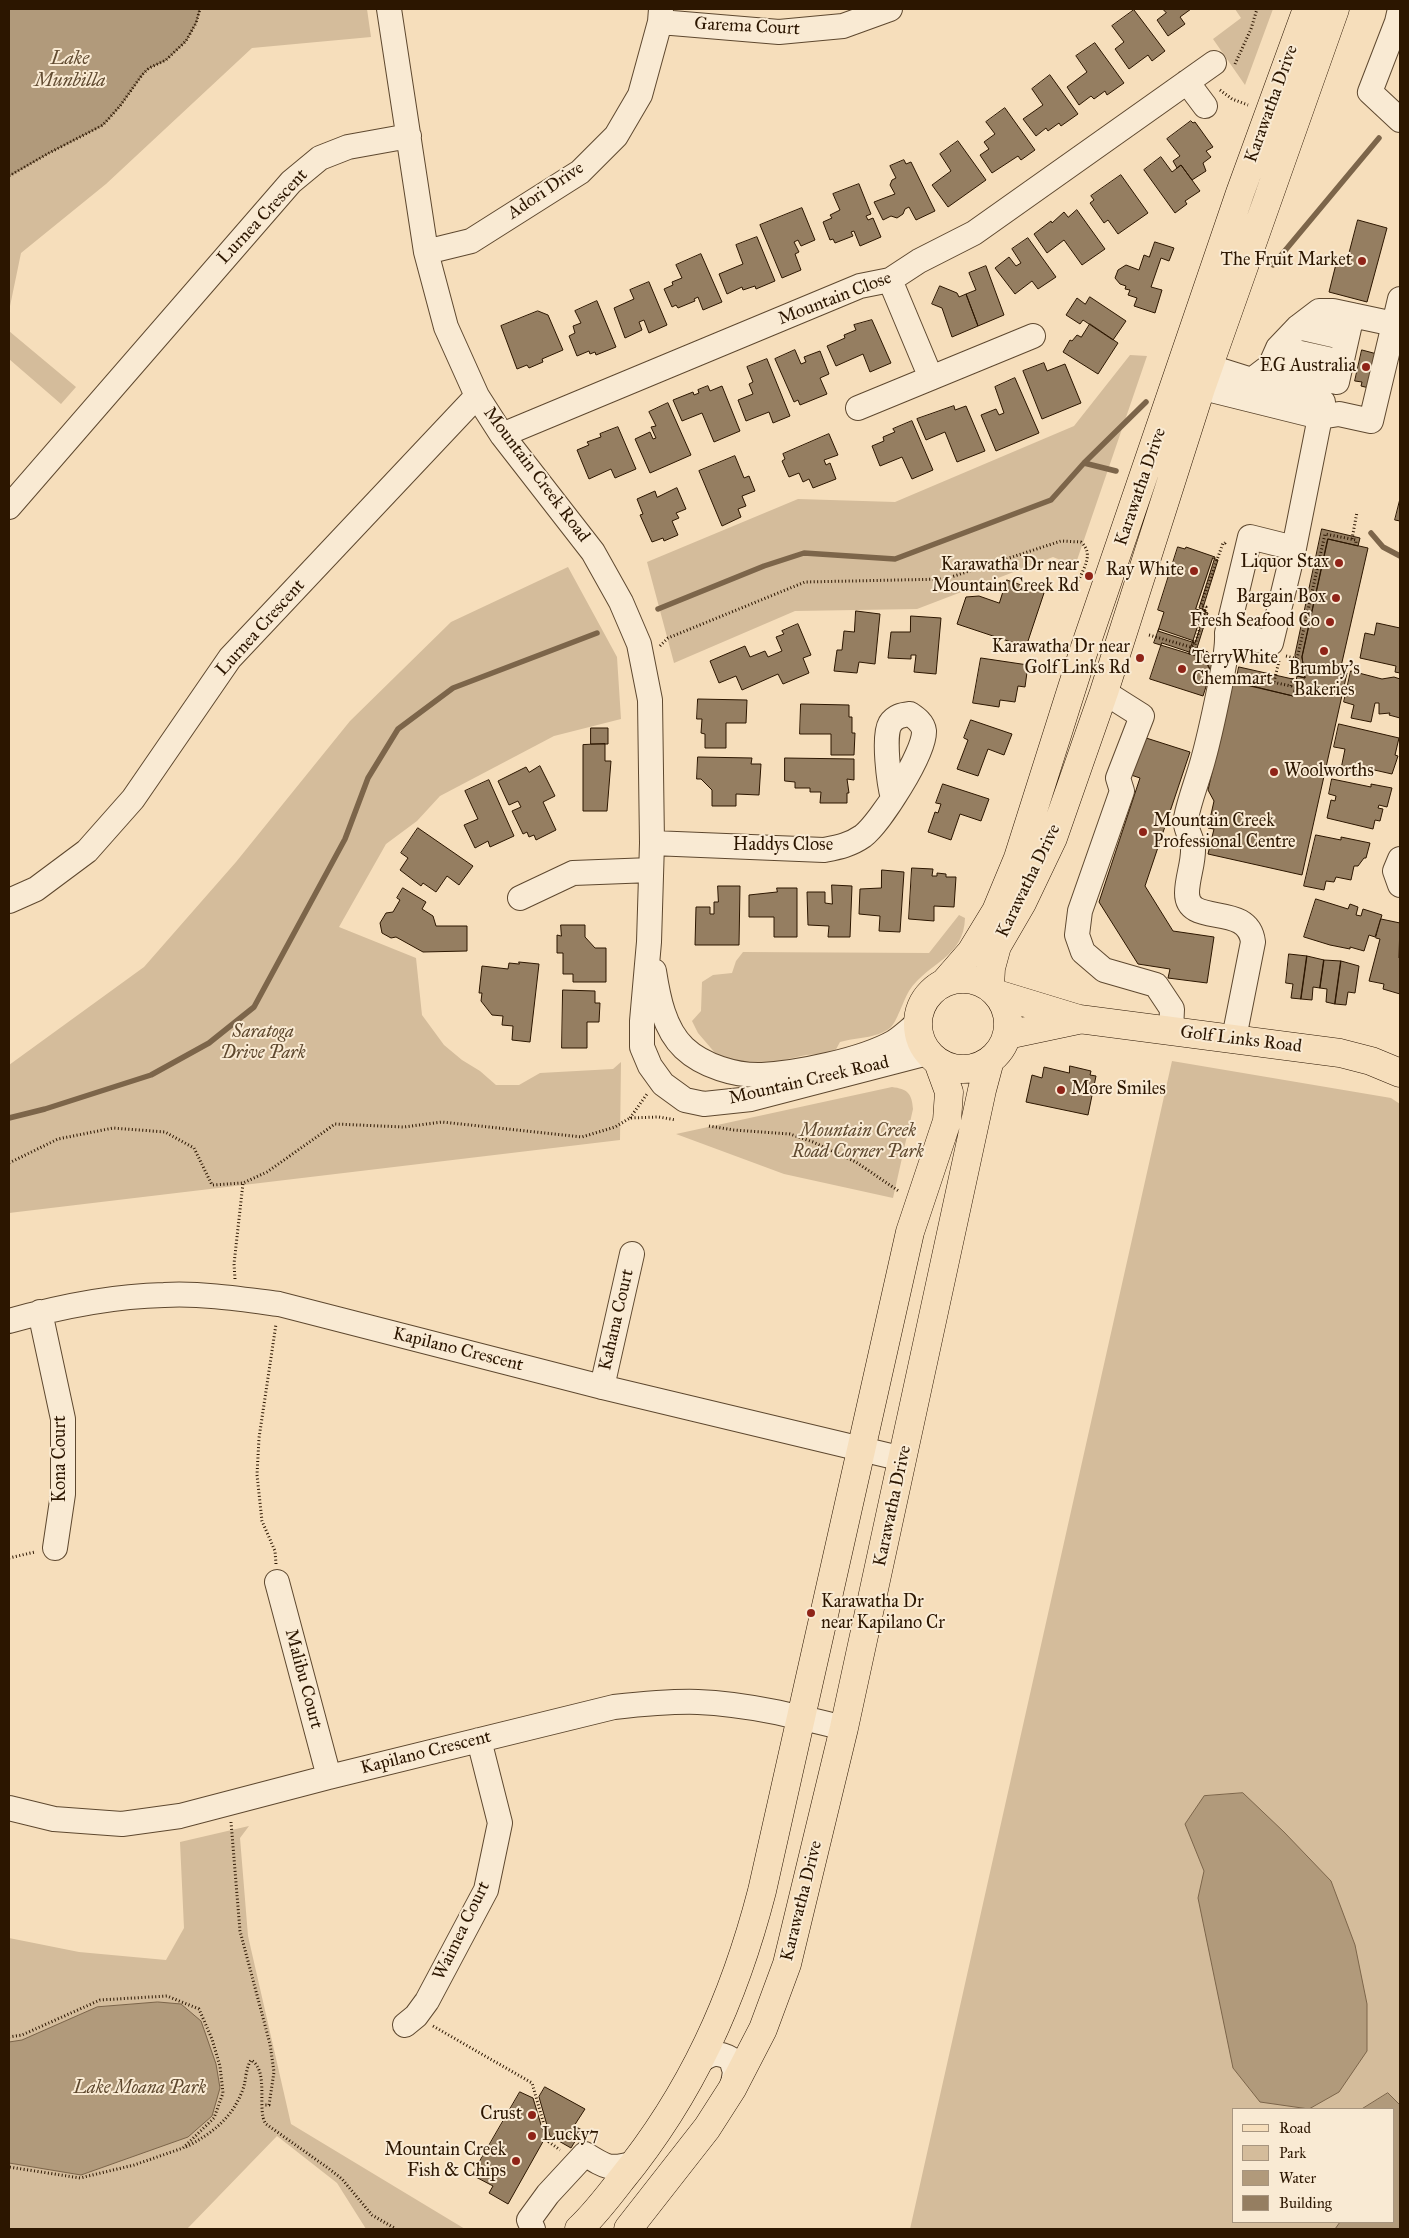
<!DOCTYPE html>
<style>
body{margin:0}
#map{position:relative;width:1409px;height:2238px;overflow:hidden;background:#f6debb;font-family:"IM FELL Great Primer",serif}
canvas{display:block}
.frame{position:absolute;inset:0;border:10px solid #2c1600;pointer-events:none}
.legend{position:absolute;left:1232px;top:2108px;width:162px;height:115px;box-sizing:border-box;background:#f9ead3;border:1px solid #a7957f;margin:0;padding:6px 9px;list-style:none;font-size:15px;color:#2c1600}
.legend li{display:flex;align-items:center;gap:10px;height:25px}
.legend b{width:25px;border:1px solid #a7957f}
</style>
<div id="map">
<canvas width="1409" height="2238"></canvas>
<div class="frame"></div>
<ul class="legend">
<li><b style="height:6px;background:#f6debb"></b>Road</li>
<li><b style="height:14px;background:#d4bc9b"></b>Park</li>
<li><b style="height:14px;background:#b19a7b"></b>Water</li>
<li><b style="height:14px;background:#957e61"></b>Building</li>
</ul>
</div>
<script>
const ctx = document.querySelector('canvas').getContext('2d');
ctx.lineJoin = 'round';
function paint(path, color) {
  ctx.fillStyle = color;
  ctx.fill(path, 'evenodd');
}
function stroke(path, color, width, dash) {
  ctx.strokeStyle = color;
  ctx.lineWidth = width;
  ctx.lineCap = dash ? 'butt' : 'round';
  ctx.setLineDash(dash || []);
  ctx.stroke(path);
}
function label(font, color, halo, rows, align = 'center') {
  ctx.font = font + ' "IM FELL Great Primer",serif';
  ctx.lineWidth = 4;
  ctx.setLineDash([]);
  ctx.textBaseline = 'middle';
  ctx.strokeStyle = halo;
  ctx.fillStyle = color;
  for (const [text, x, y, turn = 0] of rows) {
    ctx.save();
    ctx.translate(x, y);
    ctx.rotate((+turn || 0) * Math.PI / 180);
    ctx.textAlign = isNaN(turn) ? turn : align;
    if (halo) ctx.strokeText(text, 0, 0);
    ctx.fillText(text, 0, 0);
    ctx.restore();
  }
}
paint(new Path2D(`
 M200,9H367L371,37L252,48L106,184L21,253L9,311V176L49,153L103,125L120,106L142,75L149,68L166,60L196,23Z
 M1235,9H1273L1245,85L1213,39L1241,18Z
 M9,331L76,387L61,404L9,359Z
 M1130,355L1147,356L1075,566L1053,557L917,609L795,611L674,663L647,562L798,499L895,502L1074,426Z
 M568,567L617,657L621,719L554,736L440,796L417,821L386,844L339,927L416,958L422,1015L444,1045L462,1060L480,1071L496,1085H519L540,1073L613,1069L621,1062L620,1140L9,1213V1065L144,967L236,862L350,721L451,622Z
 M959,915L965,918C964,958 928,962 909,991C904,999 896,1024 890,1028C875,1039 857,1037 840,1042L834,1053L806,1055L748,1068L716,1054L698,1033L692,1021L701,1011L702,982L713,975L732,973L736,961L743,952L929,953Z
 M1172,1061L1391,1098L1400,1104V2229H910ZM1233,2109H1393V2222H1233Z
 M892,1087C907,1089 912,1093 913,1109L893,1198L784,1174L676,1134Z
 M249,1826L240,1838L248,1936L291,2124L465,2229H366L337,2183L277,2136L187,2229H9V1938L79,1952L166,1960L184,1928L180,1842Z`), '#d4bc9b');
const water = new Path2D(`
 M9,9H200L196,23L186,41L166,60L149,68L142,75L120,106L103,125L49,153L9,176Z
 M1243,1793L1284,1832L1331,1881L1355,1945L1367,2004V2051L1339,2092L1309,2109L1260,2102L1233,2068L1198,1898L1204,1871L1185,1824L1204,1796Z
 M158,2002L181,2004L201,2021L216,2064L220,2088L212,2116L188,2137L81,2175L9,2163V2042L22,2040L97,2007Z
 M1388,2093L1400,2105V2229H1335L1340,2222H1393V2109H1362Z`);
paint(water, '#b19a7b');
stroke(water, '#7c654a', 1);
stroke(new Path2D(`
 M1273,265L1379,138
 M1084,463L1116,471
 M1371,533L1383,547L1400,556
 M658,609L764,566L804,553L895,559L1051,500L1084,463L1146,402
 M9,1118L45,1109L151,1075L209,1043L254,1007L345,839L368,778L398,729L453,688L597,633`), '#7c654a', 5.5);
const building = new Path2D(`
 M1163,9H1191L1180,17L1185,24L1168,36L1157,20L1166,13Z
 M1134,10L1165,51L1152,61L1148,55L1129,69L1115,49L1124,42L1112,26Z
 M1095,43L1124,83L1107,95L1105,91L1094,99L1091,96L1079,105L1067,87L1087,72L1076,56Z
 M1050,75L1078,114L1061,126L1059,123L1048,131L1046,128L1036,136L1023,119L1043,105L1032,89Z
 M1005,108L1035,150L1021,160L1018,156L992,173L980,155L989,149L984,142L995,134L986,122Z
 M1191,121L1193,123L1195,122L1213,147L1206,151L1211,157L1203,163L1206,171L1192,180L1181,165L1177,168L1173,161L1180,156L1167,139Z
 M958,141L986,180L948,207L932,185L951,171L940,154Z
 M1161,157L1172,172L1181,165L1200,191L1185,201L1187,204L1175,213L1144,170Z
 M904,160L906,164L911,162L935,211L916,220L909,207L905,209L903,214L897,218L891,216L883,220L874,202L895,194L890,185L892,180L896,178L890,166Z
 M1121,175L1148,213L1118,234L1108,220L1104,223L1090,203L1094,200L1091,196Z
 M859,184L871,214L866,216L868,220L873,218L881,237L860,246L854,231L851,232L853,236L835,243L833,239L830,240L823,222L832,218L830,215L840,210L833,194Z
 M802,208L815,240L801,246L798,240L794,242L799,252L795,254L801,270L782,278L760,225Z
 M1077,210L1105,249L1082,265L1064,240L1047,253L1034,234L1051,221L1052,223L1064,212L1068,217Z
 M1358,220L1387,228L1367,302L1329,292L1337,260L1346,263Z
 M757,237L775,281L756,289L755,286L743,290L742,287L727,294L719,274L743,264L736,245Z
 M1028,238L1056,277L1038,289L1032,281L1015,294L995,268L1009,257L1016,266L1021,263L1012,249Z
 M1155,242L1174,248L1169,261L1161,258L1151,287L1162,290L1155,313L1134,306L1137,298L1128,295L1130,290L1125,289L1126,286L1120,284L1115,278L1118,270L1126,265L1139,270L1144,255L1149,257Z
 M701,254L722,302L703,310L698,297L694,299L695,301L678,308L676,305L672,307L664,289L673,285L672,282L682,278L676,265Z
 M986,266L1004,315L978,326L966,294L976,290L969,273Z
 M649,282L667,325L649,333L644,320L639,322L642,330L625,338L614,308L634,299L630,290Z
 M940,286L957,293L959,297L966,294L978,326L952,337L942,308L932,304Z
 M1090,297L1126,321L1113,340L1083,320L1080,324L1066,315L1077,298L1085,304Z
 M597,301L616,347L596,355L595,352L590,354L589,351L577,356L569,336L575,333L573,326L581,323L575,311Z
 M538,311L548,315L563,350L542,359L543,362L529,368L527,365L517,369L501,326Z
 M872,320L891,363L870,372L863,354L836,366L827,346L845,338L844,335L856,330L854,325Z
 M1090,324L1118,343L1098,374L1063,352L1070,340L1072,341L1077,335L1081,337Z
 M795,350L801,364L806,362L804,357L820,351L829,374L820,378L827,394L800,405L798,400L794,402L775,359Z
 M1362,350L1377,354L1369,388L1361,386L1362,382L1355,381Z
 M767,359L790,416L773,423L769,412L746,421L738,400L753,394L749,384L753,382L747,367Z
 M1044,363L1047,371L1065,364L1081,403L1042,419L1023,371Z
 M1015,378L1039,433L996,451L981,415L996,409L999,415L1004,413L995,387Z
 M708,386L710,391L722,386L740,431L714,442L702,413L682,421L673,400L693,392L694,395L699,393L698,390Z
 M668,403L691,455L650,473L635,439L650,432L653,439L656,438L651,427L656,426L649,412Z
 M954,406L955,410L966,406L985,451L957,462L945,432L926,440L917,419Z
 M912,421L933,470L912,479L902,457L880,466L872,446L884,441L883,437L895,432L893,429Z
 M618,427L636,469L615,478L611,469L589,479L577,450L589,445L587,442L601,437L600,434Z
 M829,434L838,455L824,460L826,465L830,463L836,479L813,488L809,479L803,482L799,473L789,477L782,461L785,459L783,454Z
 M735,456L744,478L749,476L755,491L742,496L746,506L738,509L741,517L722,526L699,471Z
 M677,488L686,509L676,513L679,518L672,521L678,535L664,541L663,538L652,542L640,515L643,514L637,499L655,491L657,497Z
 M1400,499V521L1395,520Z
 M1322,529L1360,538L1358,546L1328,539L1302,657L1305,678L1297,676L1295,655Z
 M1328,539L1368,548L1340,671L1347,673L1302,875L1208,854L1214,829L1208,828L1214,801L1208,790L1233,682L1293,696L1297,676L1305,678L1302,657Z
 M1178,547L1185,549L1186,547L1215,557L1199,608L1206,610L1195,643L1158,631L1164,612L1158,610Z
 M1213,558L1218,560L1202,611L1196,609Z
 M1007,580L1044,593L1026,647L957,624L966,597L979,596L999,603Z
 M856,611L880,614L875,664L859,662L857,673L834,671L837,650H842L844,631L854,632Z
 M1203,611L1208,613L1197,648L1208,652L1216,667L1210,670L1204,658L1189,654Z
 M911,616L941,618L936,674L914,672L916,655H911V659L888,658L891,632H910Z
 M1377,623L1400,628V673L1395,672L1396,666L1360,658L1365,633L1374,635Z
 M798,624L811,655L803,658L809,673L783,684L778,674L742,690L736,676L719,683L710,661L745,646L750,657L765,651L768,657L782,651L776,637L784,634L782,631Z
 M1159,629L1194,641L1190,654L1154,643Z
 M1162,643L1204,657L1211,671L1203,696L1150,679Z
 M981,658L1028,665L1025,687L1018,686L1015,702L1000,700L999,707L973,703Z
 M1239,667L1297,680L1293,696L1236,682Z
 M1351,671L1382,679L1394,677L1400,679V718L1389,715L1390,713L1379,714V703H1375L1371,722L1351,718L1354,705L1344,702Z
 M698,699L747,700L746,723H726V748H705V734L701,733L702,719H697Z
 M801,704L849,705V717H852V733H855L854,755H831V734H800Z
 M971,720L1012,734L1004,755L988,749L978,776L957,769L968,740L964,738Z
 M1339,724L1399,738L1395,755L1398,756L1392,774L1361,767L1360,773L1341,769L1345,749L1334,747Z
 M591,728H608V744H591Z
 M1143,737L1190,752L1145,886L1173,931L1214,937L1207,983L1168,978L1170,969L1138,964L1099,902L1140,778L1131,775Z
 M605,744V761H611L607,811H583V745Z
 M698,757L752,758L751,764H761L759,795L736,794V806H712V790L701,779H697Z
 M785,758L854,759V780L847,779L849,793H847V803H820L821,792H810V788H795V782L785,781Z
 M540,766L555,796L543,802L556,830L536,840L534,835L529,837L527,832L523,834L512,811L521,807L518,801L509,805L498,781L526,767L529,772Z
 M1332,779L1371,787V784L1392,788L1387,807L1379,805L1378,808L1383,809L1380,821L1375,820L1373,829L1327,818L1331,800L1335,801L1336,796L1329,794Z
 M489,780L514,836L490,847L488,841L475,848L464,825L478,819L465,791Z
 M943,784L989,799L981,821L960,814L951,840L928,832L935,812L938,813L941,804L936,803Z
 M418,828L473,866L459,885L447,876L436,892L423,883L421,886L400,870L408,858L401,853Z
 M1316,835L1341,840V837L1370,843L1366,858H1364L1358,866H1354L1351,880L1336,877L1334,882L1326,881L1324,890L1304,886Z
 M912,868L933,869L932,876H937V873L946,874V877H956L954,907L934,906V921L909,919Z
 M882,870L904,872L900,932L879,931L880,916L859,914L860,889L881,888Z
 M832,885L852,886L850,937H828L829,926L808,925L807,892H825V903L832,904Z
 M718,886H740L739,945H695L696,907H710V914H714V902H718Z
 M403,888L426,902L422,909L433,916L436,926H467V951L423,952L396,937L391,938L382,933L380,923L386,913L393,912L400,900L397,898Z
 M777,888H797V937H774V917H749V895L777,892Z
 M1316,899L1348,909L1350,904L1358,907L1356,915L1361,916L1363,909L1382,915L1375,937L1369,935L1364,951L1350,947V949L1330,945L1304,937Z
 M1381,919L1400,923L1399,958L1400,959V994L1383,989L1384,984L1369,981L1380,939L1376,938Z
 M561,925H585V937L595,948H606V982H573V974H563V953H557V935L561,936Z
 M1289,954L1307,956L1301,999L1291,998L1293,984L1286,983Z
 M1307,956L1324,960L1320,988L1313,987L1312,1000L1301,999Z
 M1324,960L1341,961L1335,1004L1326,1002L1327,989L1320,988Z
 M1341,961L1359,966L1355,993L1348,992L1346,1005L1335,1004Z
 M519,962L539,964L530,1042L512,1040L513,1026L502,1025L503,1016L492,1015L481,1001L482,993H479L482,966L508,969L509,963L519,964Z
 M563,990L595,991V1003H600L599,1022H587V1048H562Z
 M1070,1066L1091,1071L1090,1075L1096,1076L1088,1115L1026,1102L1032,1075L1042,1078L1044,1067L1069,1073Z
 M545,2087L585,2109L574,2126L582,2130L571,2148L550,2136L539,2097Z
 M520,2092L533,2098L545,2138L508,2204L489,2193L493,2186L472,2175Z`);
paint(building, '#957e61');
stroke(building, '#2c1600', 1);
const minor = new Path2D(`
 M389,9L426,252L446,327L477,396L502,435L593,552L621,602L639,644L650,700L652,843L649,942L642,1021V1047L650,1066L663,1084L685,1100L704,1104L751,1099L928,1053
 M1400,9L1397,22L1370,92L1400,120
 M660,22L779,32L843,26L890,9
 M1187,82L1205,106
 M426,252L471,241L580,172L616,136L640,95L660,22L661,9
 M890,280L931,378
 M1298,327L1346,338
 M1278,348L1341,362
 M1191,361L1318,401
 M1270,366L1337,382L1352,315
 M1253,379L1270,366L1278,348L1298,327L1319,311H1333L1394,324
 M1183,383L1320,417L1339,414L1371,421L1400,299
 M858,408L1033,336
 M502,435L860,286L890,280L919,261L974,233L1214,63
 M9,507L291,182L320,158L348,147L409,136
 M1294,548L1250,537L1227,633L1271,643L1294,548L1323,402
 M1227,633C1228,651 1223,668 1220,686C1215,710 1210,735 1203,760C1198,779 1190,798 1186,818C1184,827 1192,838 1193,847C1194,862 1187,878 1187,893C1187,928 1248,901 1253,942L1234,1038
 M1104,692L1142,716L1118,778L1122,791L1080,911L1077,935L1083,952L1104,970L1156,985L1172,1009L1171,1031
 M652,843L824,850C839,847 850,845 863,836C880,823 925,753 924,731C923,723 916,718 910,714C902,715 895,716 890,724C883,736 889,784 893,798
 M1400,859L1395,871L1400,885
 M520,898L573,873L651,870
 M9,901L36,889L87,851L133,799L230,658L477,396
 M654,971C658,997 664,1029 684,1048C703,1066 736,1076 762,1075C798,1073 862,1060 894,1042C902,1037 910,1029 918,1023
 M40,1312L63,1419V1494L55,1548
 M9,1321C59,1307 112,1296 164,1295C202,1293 241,1299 279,1304L602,1387L903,1459
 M602,1387L632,1254
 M277,1582L329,1777
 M9,1808L54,1819L122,1824L180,1816L329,1777L614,1707C642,1704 670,1701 698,1702C747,1704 796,1716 844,1728
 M405,2025L416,2016L427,2001L486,1890L500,1823L479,1740
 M699,2062C711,2053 717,2051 731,2059L735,2072L732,2089
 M533,2229L529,2220L548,2194L585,2154C607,2168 610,2170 635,2163`);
const major = new Path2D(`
 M918 1024a45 45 0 1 1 90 0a45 45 0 1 1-90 0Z
 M944,983L971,952L996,911L1018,858L1083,653L1240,193L1307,9
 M990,987L991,968L997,946L1022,903L1053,838L1104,692L1201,388L1335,9
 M997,994L1079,1019L1340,1053L1371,1061L1400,1073
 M1007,1035L1078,1020
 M579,2229C594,2215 608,2197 621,2180C692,2093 734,1999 762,1891L910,1232L947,1121L949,1092L938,1062
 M628,2229L707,2128L732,2089L763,2029L787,1964L844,1728L982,1090L990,1060`);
stroke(minor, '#5e482f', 26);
stroke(major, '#2c1600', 29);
stroke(new Path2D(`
 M1235,64L1251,29L1257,9
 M1220,90L1232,99L1248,105
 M9,176L49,153L103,125L120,106L142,75L149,68L166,60L186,41L196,23L200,9
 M1352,539L1357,512
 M1149,635L1194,648L1205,654
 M660,646L668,638L805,582L945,579L1061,541L1081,542C1094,554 1084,567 1078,582
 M1194,648L1206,607L1201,605L1223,543H1225L1226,541
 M1286,656L1298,659
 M1243,676L1291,686L1325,534L1356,540V545
 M1274,682L1279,661
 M630,1118L647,1094
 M709,1126L734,1130L790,1134L813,1142L856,1162L900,1192
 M9,1163L58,1139L113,1128L165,1132L194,1148L212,1185L243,1183L267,1172L335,1124L404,1127L442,1122L582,1137L615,1127L630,1118L659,1117L676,1120
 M235,1279L234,1264L243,1183
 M9,1558L35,1552
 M276,1564L275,1551L262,1521L257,1475L259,1438L276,1324
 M231,1822L240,1931L270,2044L274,2072L269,2105H263
 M433,2026L532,2083L549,2142L560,2150
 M9,2037L22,2035L100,2000L167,1996L199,2009L212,2039L220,2066L223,2093L214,2118L183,2148L134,2165L80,2178L9,2167
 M186,2147C213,2133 234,2117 244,2086C246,2078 246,2068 251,2060C270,2071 256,2111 266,2124L328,2168L342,2179L372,2215L396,2229`), '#2c1600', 3, [1, 2.5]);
stroke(minor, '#f9ead3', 24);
stroke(major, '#f6debb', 28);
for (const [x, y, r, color] of [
 [1362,261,5,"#8f2418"],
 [1366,367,5,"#8f2418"],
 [1339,563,5,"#8f2418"],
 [1194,571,5,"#8f2418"],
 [1089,576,5,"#8f2418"],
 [1336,598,5,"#8f2418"],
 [1330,622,5,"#8f2418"],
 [1324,651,5,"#8f2418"],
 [1140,658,5,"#8f2418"],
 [1182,669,5,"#8f2418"],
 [1274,772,5,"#8f2418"],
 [1143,832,5,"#8f2418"],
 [1061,1090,5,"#8f2418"],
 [811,1613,5,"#8f2418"],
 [532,2115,5,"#8f2418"],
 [532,2136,5,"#8f2418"],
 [516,2161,5,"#8f2418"]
]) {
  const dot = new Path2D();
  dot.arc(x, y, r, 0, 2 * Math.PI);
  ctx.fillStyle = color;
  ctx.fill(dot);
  stroke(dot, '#f9ead3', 2);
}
label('18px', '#2c1600', '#f9ead3', [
 ["Garema Court",747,27,3],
 ["Karawatha Drive",1272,104,-70],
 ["Adori Drive",546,191,-34],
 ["Lurnea Crescent",263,217,-47],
 ["Mountain Close",835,299,-21],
 ["Mountain Creek Road",536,475,53],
 ["Karawatha Drive",1141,487,-71],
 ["Lurnea Crescent",261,628,-48],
 ["Haddys Close",783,846],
 ["Karawatha Drive",1029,881,-64],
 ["Golf Links Road",1241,1040,7],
 ["Mountain Creek Road",809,1081,-13],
 ["Kahana Court",617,1320,-77],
 ["Kapilano Crescent",458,1350,14],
 ["Kona Court",61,1459,-90],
 ["Karawatha Drive",893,1506,-78],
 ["Malibu Court",303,1679,75],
 ["Kapilano Crescent",426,1753,-14],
 ["Karawatha Drive",802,1901,-76],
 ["Waimea Court",462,1931,-64]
]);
label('18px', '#2c1600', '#f9ead3', [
 ["The Fruit Market",1352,261],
 ["EG Australia",1356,367],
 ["Liquor Stax",1329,563],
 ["Karawatha Dr near",1079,566],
 ["Mountain Creek Rd",1079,587],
 ["Ray White",1184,571],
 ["Bargain Box",1326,598],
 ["Fresh Seafood Co",1320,622],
 ["Karawatha Dr near",1130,648],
 ["Golf Links Rd",1130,669],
 ["TerryWhite",1192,659,"left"],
 ["Chemmart",1192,680,"left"],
 ["Brumby's",1324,670,"center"],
 ["Bakeries",1324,691,"center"],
 ["Woolworths",1284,772,"left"],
 ["Mountain Creek",1153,822,"left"],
 ["Professional Centre",1153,843,"left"],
 ["More Smiles",1071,1090,"left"],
 ["Karawatha Dr",821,1603,"left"],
 ["near Kapilano Cr",821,1624,"left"],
 ["Crust",522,2115],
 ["Lucky7",542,2136,"left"],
 ["Mountain Creek",506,2151],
 ["Fish & Chips",506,2172]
], 'right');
label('italic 18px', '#5e482e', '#f9ead3', [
 ["Saratoga",263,1033],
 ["Drive Park",263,1054],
 ["Mountain Creek",858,1132],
 ["Road Corner Park",858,1153],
 ["Lake Moana Park",140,2089]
]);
label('italic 19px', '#614b31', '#f9ead3', [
 ["Lake",70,59],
 ["Munbilla",70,81]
]);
</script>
